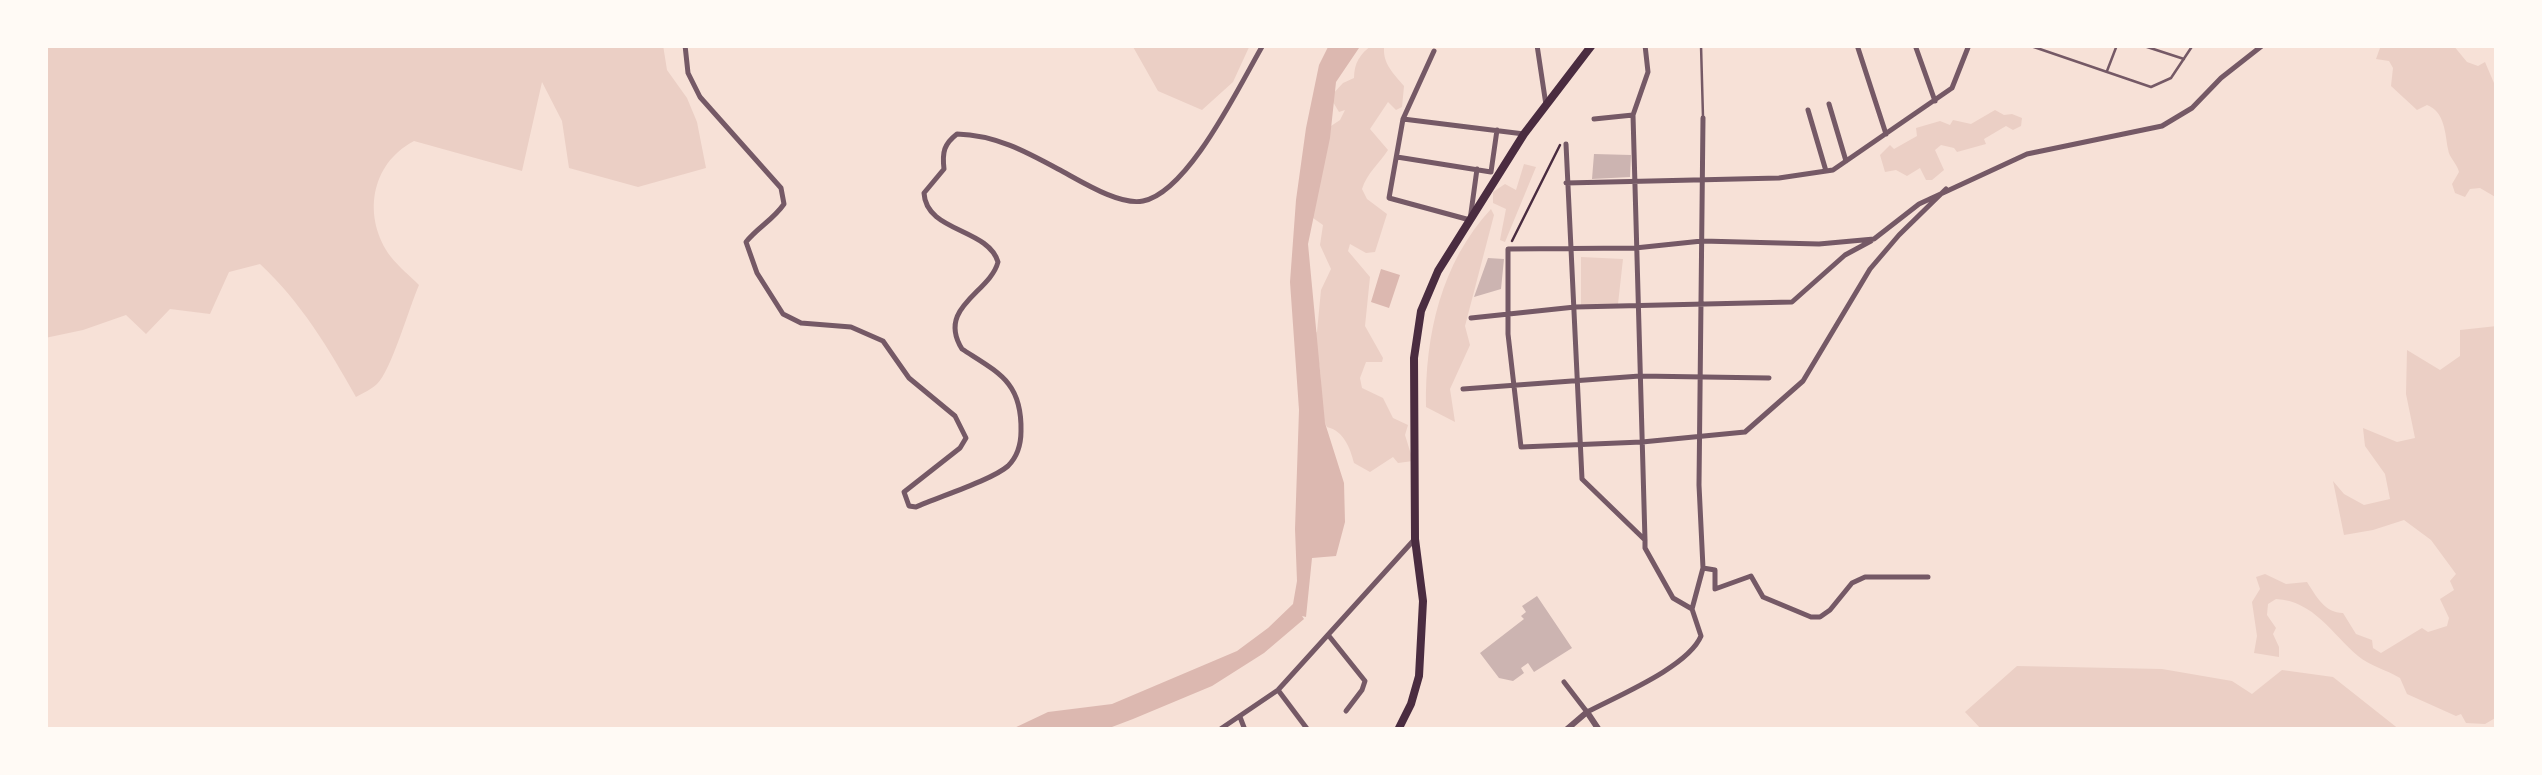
<!DOCTYPE html>
<style>
body{margin:0}
#map{position:relative;width:2542px;height:775px;overflow:hidden;background:#f7e1d7;font-family:"Titillium Web",sans-serif}
canvas{display:block}
.frame{position:absolute;inset:0;border:48px solid #fffaf5;pointer-events:none}
</style>
<div id="map">
<canvas width="2542" height="775"></canvas>
<div class="frame"></div>
</div>
<script>
const ctx = document.querySelector('canvas').getContext('2d');
ctx.lineJoin = 'round';
function paint(path, color) {
  ctx.fillStyle = color;
  ctx.fill(path, 'evenodd');
}
function stroke(path, color, width, dash) {
  ctx.strokeStyle = color;
  ctx.lineWidth = width;
  ctx.lineCap = dash ? 'butt' : 'round';
  ctx.setLineDash(dash || []);
  ctx.stroke(path);
}
paint(new Path2D(`
 M45,45H663L667,70L687,98L697,122L706,168L638,187L569,168L562,121L542,82L522,171L414,141C370,164 362,218 391,257C399,267 410,276 419,285C409,308 391,371 377,384C372,389 363,393 356,397C329,349 301,302 260,264L229,272L210,314L170,309L146,334L126,315L83,330L45,338Z
 M1132,45H1250L1233,82L1202,110L1158,91Z
 M1372,45L1384,48C1383,64 1394,74 1404,86L1402,107L1396,110L1388,102L1370,129L1388,150C1379,164 1367,173 1362,189L1367,199L1387,214L1375,252L1366,253L1350,244L1348,251L1370,277L1365,326L1383,358L1382,362H1366L1360,378L1362,388L1383,398L1393,418L1408,425L1405,435L1413,461L1398,463L1393,457L1370,472L1354,463C1350,448 1344,431 1327,427C1315,406 1325,379 1317,356L1309,354L1310,336L1317,332L1321,290L1331,269L1320,245L1323,225L1313,218L1307,208L1331,126L1340,120L1345,110L1339,112L1330,97L1343,83L1354,78C1354,63 1360,54 1372,45Z
 M2381,45H2453L2467,62L2478,66L2485,62L2497,90V198L2480,188L2470,189L2465,197L2455,193L2452,184L2459,172C2457,163 2449,158 2448,149C2445,133 2445,112 2427,105L2417,110L2391,86L2393,68L2389,61L2376,59Z
 M1995,110L2004,115L2012,114L2022,118L2021,126L2013,130L2006,126L1984,139L1986,144L1957,152L1954,148L1941,145L1935,150L1944,170L1932,180H1926L1920,168L1907,176L1896,170L1885,172L1880,155L1890,145L1894,149L1917,136L1916,128L1940,121L1950,125L1953,120L1971,124Z
 M1524,164L1536,167L1505,242L1500,240L1506,209L1493,203V192L1505,184L1516,190Z
 M1491,209L1494,215L1465,326L1470,345L1450,389L1455,422L1426,407C1425,335 1441,263 1491,209Z
 M1581,257L1623,259L1618,304L1581,307Z
 M2497,326V717L2485,724L2466,723L2461,714L2456,716L2407,694L2400,678C2387,670 2370,666 2358,656C2332,634 2314,601 2276,599L2268,604L2267,615L2276,628L2273,634L2279,647V657L2254,653L2257,636L2252,602L2260,589L2256,577L2265,574L2286,584L2307,582C2316,596 2325,613 2343,613L2356,634L2372,640L2373,648L2381,653L2422,628L2428,632L2447,626L2449,618L2440,599L2454,590L2450,581L2456,574L2431,540L2404,520L2373,530L2344,535L2333,481L2344,494L2364,505L2390,499L2385,474L2365,446L2363,428L2397,442L2415,438L2406,394L2407,350L2440,370L2460,356V330Z
 M2017,666L2162,669L2232,681L2252,694L2282,670L2333,677L2400,730H1982L1965,712Z`), '#ebcfc5');
paint(new Path2D(`
 M1329,45H1361L1336,82L1330,138L1308,244L1325,423L1344,483L1345,522L1336,556L1312,558L1306,617L1302,616L1304,619L1264,653L1212,686L1133,719L1104,730H1010L1048,712L1112,704L1237,651L1268,628L1293,604L1297,581L1295,529L1299,410L1290,282L1296,200L1306,128L1319,65Z
 M1381,269L1400,275L1389,308L1371,302Z`), '#dcb8b0');
paint(new Path2D(`
 M1594,154L1631,155L1630,177L1592,179Z
 M1488,258L1504,259L1501,289L1474,297Z
 M1537,596L1572,648L1534,672L1528,663L1521,668L1524,673L1513,681L1499,678L1480,653L1524,619L1521,616L1526,612L1522,606Z`), '#ccb4b1');
stroke(new Path2D(`
 M1512,241L1560,145`), '#4a2c40', 2.5);
stroke(new Path2D(`
 M1701,45L1703,117
 M2028,45L2151,87L2171,78L2193,45
 M2141,45L2184,59
 M2107,71L2117,45`), '#755966', 2.5);
stroke(new Path2D(`
 M685,45L688,73L700,97L781,188L784,204C773,220 758,227 746,242L757,273L783,314L801,323L851,327L883,341L909,378L955,416L966,438L960,448L904,492L909,506L916,507C938,497 992,480 1008,466C1018,456 1021,444 1021,431C1022,382 999,373 962,349C936,307 990,293 998,262C988,228 926,232 924,193L944,169C942,152 944,144 957,134C995,135 1025,151 1058,169C1079,180 1119,206 1143,201C1189,192 1240,84 1263,45
 M1537,45L1546,105
 M1645,45L1648,72L1633,115L1645,540V548L1673,598L1692,609
 M1857,45L1886,134
 M1915,45L1935,101
 M1434,51L1403,119L1389,198L1470,220L1477,169
 M1829,104L1846,161
 M1808,110L1826,171
 M1403,119L1524,134
 M1594,119L1633,115
 M1566,144L1582,479L1645,540
 M1397,157L1491,172L1497,130
 M1566,183L1779,178L1833,170L1952,88L1969,45
 M1946,189L1899,235L1870,269L1803,381L1745,432L1642,442L1521,447L1508,334V249L1635,248L1702,241L1819,244L1874,239L1919,204L2027,154L2162,126L2192,108L2221,78L2263,45
 M1471,318L1575,307L1792,302L1845,255L1871,241
 M1463,389L1640,376L1769,378
 M1703,568L1715,570V589L1751,576L1763,597L1811,617H1820L1830,610L1852,583L1865,577H1928
 M1692,609L1703,568L1699,485L1703,118
 M1329,636L1365,681L1362,690L1346,711
 M1564,682L1587,712C1617,696 1688,667 1701,636L1692,609
 M1278,690L1308,730
 M1240,717L1245,730
 M1219,730L1278,690L1413,541`), '#755966', 5);
stroke(new Path2D(`
 M1566,730L1587,712L1599,730`), '#755966', 6);
stroke(new Path2D(`
 M1398,730L1411,704L1419,676L1423,601L1415,539L1414,358L1421,311L1438,271L1524,134L1592,45`), '#4a2c40', 8);
</script>
